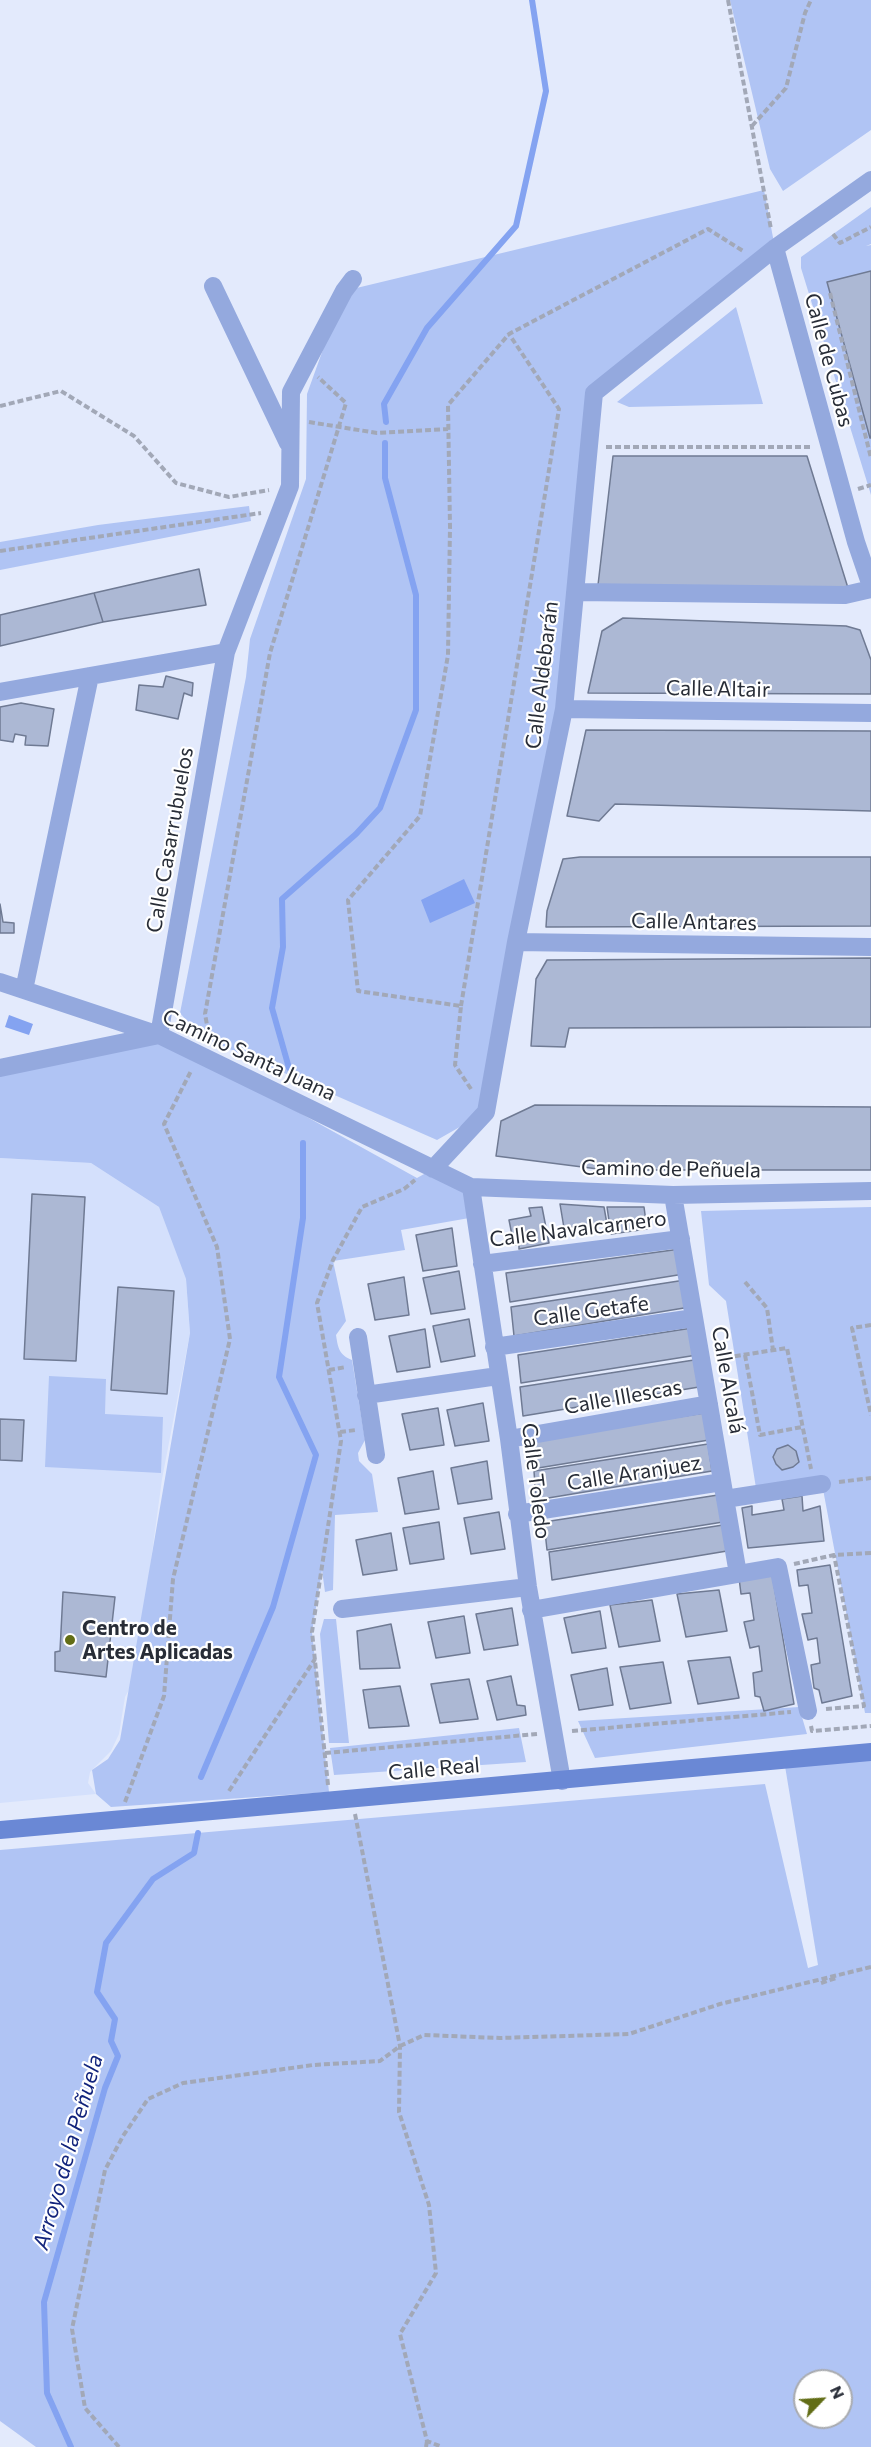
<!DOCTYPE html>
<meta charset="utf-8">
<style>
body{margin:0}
#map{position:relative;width:871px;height:2447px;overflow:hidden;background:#e3eafc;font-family:Commissioner,sans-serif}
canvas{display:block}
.north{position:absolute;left:793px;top:2369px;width:60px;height:60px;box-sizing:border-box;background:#fff;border:2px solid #a9abaf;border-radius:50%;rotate:65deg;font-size:16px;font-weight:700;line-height:24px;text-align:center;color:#282d37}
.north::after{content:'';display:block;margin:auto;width:21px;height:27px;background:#626d16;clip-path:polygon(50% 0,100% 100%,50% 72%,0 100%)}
</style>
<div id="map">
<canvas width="871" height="2447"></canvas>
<div class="north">N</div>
</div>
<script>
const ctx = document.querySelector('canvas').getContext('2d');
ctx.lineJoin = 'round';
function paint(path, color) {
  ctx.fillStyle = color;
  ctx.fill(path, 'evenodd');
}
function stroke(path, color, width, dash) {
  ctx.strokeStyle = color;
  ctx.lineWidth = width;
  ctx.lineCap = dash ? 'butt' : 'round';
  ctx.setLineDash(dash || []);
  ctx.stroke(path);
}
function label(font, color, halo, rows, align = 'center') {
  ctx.font = font + ' Commissioner,sans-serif';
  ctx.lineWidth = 4.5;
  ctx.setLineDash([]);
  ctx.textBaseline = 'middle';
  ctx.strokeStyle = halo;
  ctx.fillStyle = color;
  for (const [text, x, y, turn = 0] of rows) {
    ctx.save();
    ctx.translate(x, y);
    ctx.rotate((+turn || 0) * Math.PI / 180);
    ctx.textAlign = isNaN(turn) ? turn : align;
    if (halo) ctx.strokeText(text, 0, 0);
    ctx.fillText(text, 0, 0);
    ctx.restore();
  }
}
paint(new Path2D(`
 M0,1158L91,1163L159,1207L186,1279L190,1333L162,1479L135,1679L125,1697L119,1734L111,1751L90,1772L88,1783L96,1794L0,1803Z`), '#d4e0fc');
paint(new Path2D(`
 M730,0H871V130L783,191L770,169Z
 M764,190L775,248L594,393L564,709L486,1112L437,1140L200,1036L180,1013L246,677L250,639L306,479L307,394L344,291Z
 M871,207V244L866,246L871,245V495L801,268V257Z
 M736,307L763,404L629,407L617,402Z
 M249,506L251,521L0,570V542L98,525Z
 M159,1035L417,1178L433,1169L471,1187L475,1217L401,1230L405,1250L333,1261L346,1321L336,1335C338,1348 339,1355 352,1360L365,1440L358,1453L359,1461L372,1474L378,1512L335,1515L333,1590L325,1592L322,1570L312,1632L329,1792L111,1807L96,1794L92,1770L108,1759L120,1740L190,1333L186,1279L159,1207L91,1163L0,1158V1068Z
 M871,1207V1713H865L822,1484L756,1488L726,1301L709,1285L701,1211Z
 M49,1376L106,1379L105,1414L163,1417L161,1473L45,1467Z
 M324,1619H336L349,1743H329L320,1634Z
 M799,1707L807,1734L595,1758L578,1721Z
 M519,1728L526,1762L334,1775L330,1748Z
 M871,1756V2447H36L0,2421V1850L765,1784L808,1968L818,1965L784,1760ZM805,2381H841V2417H805Z`), '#b0c4f4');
paint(new Path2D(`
 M464,879L475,903L430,923L421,900Z
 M9,1015L33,1024L29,1035L5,1027Z`), '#84a3f1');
stroke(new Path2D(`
 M386,422L384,404L427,328L516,226L546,91L532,0
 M289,1068L272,1008L283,947L282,899L356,834L380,808L416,710V595L385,478V443
 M201,1777L273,1607L316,1455L279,1377L303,1218V1143
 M71,2447L47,2393L44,2302L105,2088L118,2056L111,2041L115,2019L97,1992L106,1943L153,1879L194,1853L198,1833`), '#84a3f1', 6);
const building = new Path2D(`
 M871,271V438H870L827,282Z
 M613,456H807L848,588L598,585Z
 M199,569L206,605L103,622L94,593Z
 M94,593L103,622L0,646V615Z
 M623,618L846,626L860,630L871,660V694L588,693L602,631Z
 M166,676L193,683L192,696L184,693L178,719L136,710L139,685L163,687Z
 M21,703L54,709L48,746L25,745L26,736L15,734L13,742L0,740V707Z
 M586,730L871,731V811L615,804L599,821L567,816Z
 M580,857H871V926L546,927L547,911L563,859Z
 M0,904L3,922L14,923V933H0Z
 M871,958V1027L569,1028L565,1047L531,1046L536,979L547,960Z
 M535,1105L871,1107V1170H606L496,1156L501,1121Z
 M32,1194L85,1197L76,1361L24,1359Z
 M560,1204L604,1207L607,1224L564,1228Z
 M542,1207L549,1243L519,1249V1244L514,1245L509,1220L531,1216L529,1208Z
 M607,1207H644L647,1229L611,1234Z
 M452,1228L457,1266L423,1271L416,1235Z
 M680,1249L684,1274L510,1302L506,1273Z
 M459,1271L465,1309L431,1314L423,1278Z
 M404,1277L409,1315L375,1320L368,1284Z
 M685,1280L690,1307L514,1336L511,1307Z
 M118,1287L174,1291L167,1394L111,1390Z
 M469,1319L475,1356L441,1362L433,1326Z
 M692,1328L697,1355L521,1383L518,1355Z
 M425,1329L430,1367L397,1372L389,1336Z
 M694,1360L699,1387L523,1416L520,1387Z
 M483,1403L489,1441L455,1446L447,1410Z
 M438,1408L444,1445L410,1450L402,1414Z
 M704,1413L709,1440L532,1469L530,1440Z
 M0,1419L24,1420L22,1461L0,1460Z
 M708,1444L712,1471L536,1500L534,1471Z
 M788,1445L796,1451L799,1462L793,1467L782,1470L776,1464L773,1457L777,1449Z
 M487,1461L492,1499L458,1504L451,1468Z
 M433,1471L439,1509L405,1514L398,1478Z
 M718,1495L723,1522L547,1550L544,1522Z
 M802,1496L803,1511L820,1506L824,1541L748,1548L742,1508L752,1506V1515L784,1510L782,1499Z
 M499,1512L505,1549L471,1554L464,1518Z
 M439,1522L444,1559L410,1564L403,1528Z
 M723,1525L727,1551L552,1580L549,1552Z
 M391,1533L397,1570L363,1575L356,1540Z
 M830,1565L852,1696L822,1703L819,1690L814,1688L811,1665L820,1663L817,1638L808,1640L802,1614L812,1613L808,1585L799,1586L797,1570Z
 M772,1573L794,1704L764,1711L760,1697L755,1696L753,1673L762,1671L759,1646L750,1648L744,1622L754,1620L750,1593L741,1594L739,1578Z
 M719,1590L727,1631L686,1637L677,1594Z
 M63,1592L115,1597L106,1677L55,1671V1652L60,1651Z
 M652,1600L660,1641L619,1647L610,1605Z
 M512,1608L518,1645L484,1650L476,1614Z
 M600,1611L606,1648L572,1653L564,1618Z
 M464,1616L470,1653L436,1658L428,1622Z
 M391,1624L400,1668L360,1669L357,1631Z
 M730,1657L739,1698L698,1704L688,1661Z
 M663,1662L671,1703L630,1709L620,1667Z
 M607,1668L613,1705L579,1710L571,1675Z
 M511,1676L517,1705L525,1706L526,1715L497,1720L487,1681Z
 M469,1679L478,1719L440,1723L431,1684Z
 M400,1686L409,1726L369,1728L363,1690Z`);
paint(building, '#acb8d4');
stroke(building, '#6f7a93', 1.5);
stroke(new Path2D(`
 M728,0L771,229
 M752,126L786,88L805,13L811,0
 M833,234L840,243L871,227
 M830,293L871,458
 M0,406L61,391L134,436L176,483L229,497L269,490
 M309,422L377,433L448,429
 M606,447H811
 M858,489L871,485
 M0,551L261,513
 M461,1006L559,409L509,334
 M210,1041L205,1014L270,653L346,403L318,377
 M471,1089L455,1065L461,1006L358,991L348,900L420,816L448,655L450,527L448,405L509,334L708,229L743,251
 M745,1282L767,1308L773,1350
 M871,1325L852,1328L871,1415
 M745,1355L760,1435L802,1427
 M717,1359L787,1348L811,1469
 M329,1370L346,1367
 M340,1432L356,1430
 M839,1482L871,1478
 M794,1564L834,1555L871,1553
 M826,1709L864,1706L834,1555
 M811,1726L812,1731L871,1726
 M572,1731L791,1712
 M325,1753L537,1734
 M328,1785L312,1632L341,1441L317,1303L333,1260L362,1207L404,1189L415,1180
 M229,1791L315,1659
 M125,1802L164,1696L173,1579L230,1339L217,1247L164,1124L191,1071
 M355,1814L400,2046L399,2112L429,2205L436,2273L400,2334L427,2441L442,2447
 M821,1983L836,1978
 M119,2447L85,2408L72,2329L105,2170L123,2136L148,2099L183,2083L313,2065L380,2061L400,2046L424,2035L500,2038L629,2034L720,2004L871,1967
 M426,2447L427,2441`), '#a2a8b7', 4, [6, 3]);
stroke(new Path2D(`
 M775,248L856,542L871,586
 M213,286L288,443
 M575,592L845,595L871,589
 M0,692L226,652
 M564,709L871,713
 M516,942L871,947
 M0,982L159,1035L471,1187L673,1195L871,1191
 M24,990L90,676
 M0,1068L159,1035L226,652L290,486L291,392L344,291L353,279
 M433,1169L486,1112L516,942L564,709L594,393L775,248L871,180
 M471,1187L509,1439L528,1587L562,1781
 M673,1195L738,1574
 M482,1264L681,1239
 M358,1337L376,1455
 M494,1347L694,1318
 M366,1395L498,1376
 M509,1439L709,1404
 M725,1499L822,1484
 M517,1514L722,1482
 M342,1609L528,1587
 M531,1610L778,1567L808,1711`), '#94a9de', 18);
stroke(new Path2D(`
 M0,1830L871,1752`), '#6a88d5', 18);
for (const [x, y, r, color] of [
 [70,1640,6,"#626d16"]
]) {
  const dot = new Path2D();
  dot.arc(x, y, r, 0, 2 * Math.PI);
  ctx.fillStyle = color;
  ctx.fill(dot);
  stroke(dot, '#fff', 2);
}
label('21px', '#282d37', '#fff', [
 ["Calle de Cubas",829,360,75],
 ["Calle Aldebarán",542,675,-83],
 ["Calle Altair",718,689,1],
 ["Calle Casarrubuelos",170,840,-80],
 ["Calle Antares",694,922,1],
 ["Camino Santa Juana",249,1055,25],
 ["Camino de Peñuela",671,1169,1],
 ["Calle Navalcarnero",578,1229,-7],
 ["Calle Getafe",591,1311,-8],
 ["Calle Alcalá",728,1380,80],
 ["Calle Illescas",623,1397,-10],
 ["Calle Aranjuez",634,1473,-9],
 ["Calle Toledo",536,1481,83],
 ["Calle Real",434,1769,-5]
]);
label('bold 21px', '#282d37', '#fff', [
 ["Centro de",82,1628],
 ["Artes Aplicadas",82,1652]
], 'left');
label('italic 22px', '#12247c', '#fff', [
 ["Arroyo de la Peñuela",68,2152,-74]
]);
</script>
